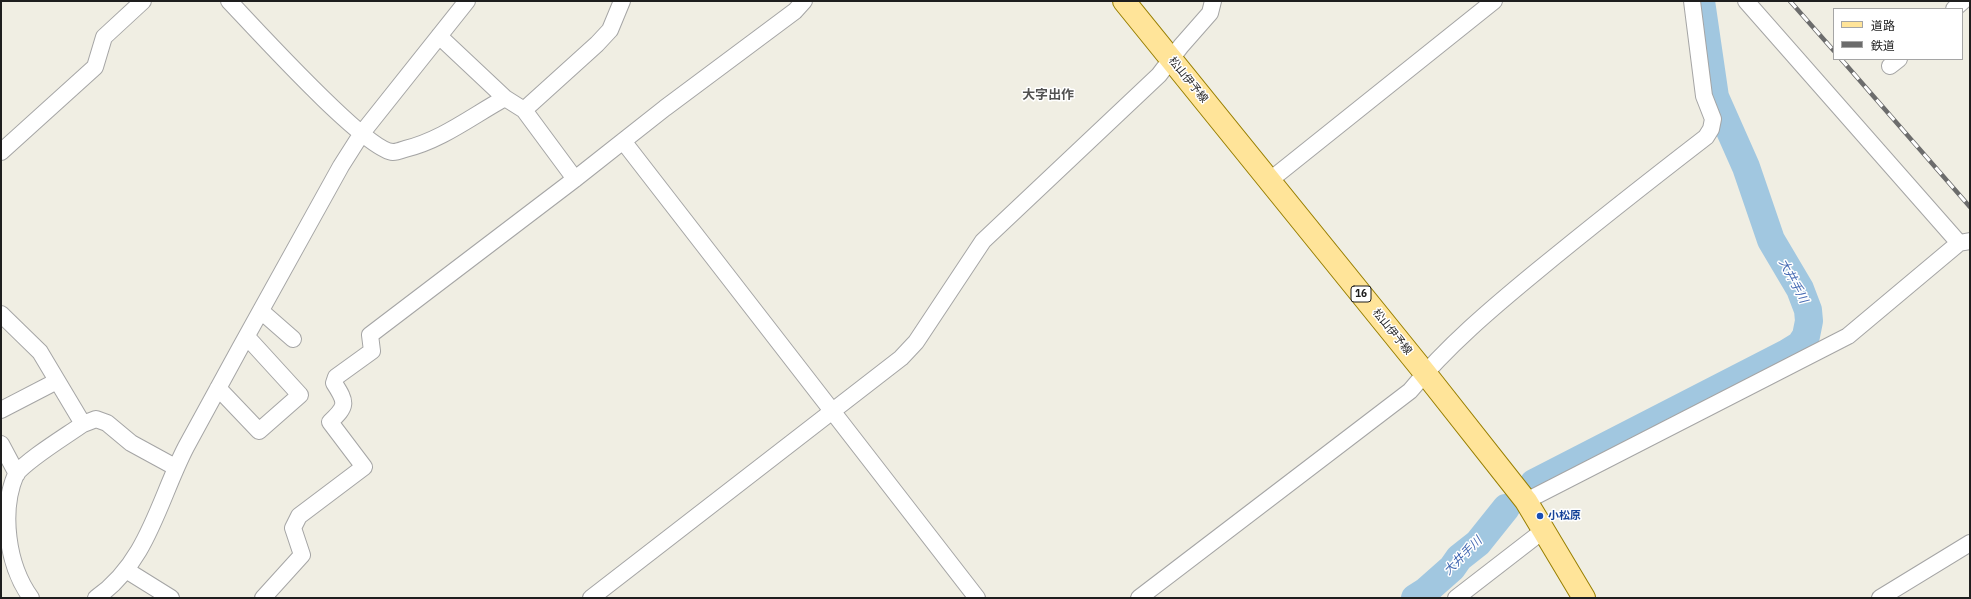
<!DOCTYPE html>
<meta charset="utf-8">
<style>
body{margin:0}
#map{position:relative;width:1971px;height:599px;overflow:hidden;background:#f0eee3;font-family:"IBM Plex Sans","Noto Sans JP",sans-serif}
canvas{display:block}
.frame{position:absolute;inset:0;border:2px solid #1e1e1e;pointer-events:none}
.legend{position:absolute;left:1833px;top:8px;width:130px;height:52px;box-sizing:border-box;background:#fff;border:1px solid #a5a5a5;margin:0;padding:5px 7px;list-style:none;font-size:12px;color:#1e1e1e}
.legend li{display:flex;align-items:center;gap:8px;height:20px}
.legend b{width:20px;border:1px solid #a5a5a5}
</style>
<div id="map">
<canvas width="1971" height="599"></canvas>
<div class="frame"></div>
<ul class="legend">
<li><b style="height:5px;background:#ffe499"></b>道路</li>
<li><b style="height:5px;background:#6c6c6c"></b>鉄道</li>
</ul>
</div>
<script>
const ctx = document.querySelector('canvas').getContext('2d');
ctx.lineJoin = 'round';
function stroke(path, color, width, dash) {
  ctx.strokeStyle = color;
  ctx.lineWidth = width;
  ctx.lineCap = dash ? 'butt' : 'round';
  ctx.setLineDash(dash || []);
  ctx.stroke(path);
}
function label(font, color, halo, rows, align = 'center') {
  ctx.font = font + ' "IBM Plex Sans","Noto Sans JP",sans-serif';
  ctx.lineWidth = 3;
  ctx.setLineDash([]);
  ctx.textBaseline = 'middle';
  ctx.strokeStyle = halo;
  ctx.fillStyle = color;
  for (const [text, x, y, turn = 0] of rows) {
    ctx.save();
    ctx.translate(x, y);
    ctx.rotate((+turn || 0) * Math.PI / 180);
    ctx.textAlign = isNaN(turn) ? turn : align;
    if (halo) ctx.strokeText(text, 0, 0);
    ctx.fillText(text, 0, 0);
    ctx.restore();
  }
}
stroke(new Path2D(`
 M1534,483L1787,353L1800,345L1806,336L1809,321L1808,310L1800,289L1771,240L1746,167L1715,97L1701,1
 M1415,598L1426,591L1452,568L1459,558L1478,543L1506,508`), '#a1c7e0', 28);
const minor = new Path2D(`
 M229,1C253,26 366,151 393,152C397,152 402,150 405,149C442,140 472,116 505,98L524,110L575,179
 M1746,1L1959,243
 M1954,9L1963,1
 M439,36L505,98
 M1890,66L1899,59
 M524,110L597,44L610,30L622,1
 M623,141L977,598
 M1,152L95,67L104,37L143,1
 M1269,181L1494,1
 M261,311L293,339
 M1,314L40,352L83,424L96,419L107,423L131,443L175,467
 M218,388L259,431L300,395L247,337
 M1,410L57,381
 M1,444L17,474
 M1526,501L1848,336L1959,243L1970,241
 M126,570L171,598
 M31,598C7,565 0,511 16,474C28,459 66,436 83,424
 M96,598C148,562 159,499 186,447C237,353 289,259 341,166L362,133L467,1
 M263,598L302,555L293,528L299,516L364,467L330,422C347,406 347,403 334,383L336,377L372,351L370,335L575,179L665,108L795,11L804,1
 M591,598L901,358L916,342L983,241L1159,75L1181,46L1210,13L1213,1
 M1139,598L1410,391C1447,346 1492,308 1537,271C1593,225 1649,181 1706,137L1711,129L1713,119L1704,96L1692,1
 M1456,598L1544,530
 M1880,598L1970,543`);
const primary = new Path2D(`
 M1124,1L1425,373L1526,501L1584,598`);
stroke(minor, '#a5a5a5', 18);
stroke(primary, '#987f00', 24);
stroke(minor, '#fff', 16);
stroke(primary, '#ffe499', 22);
const rail = new Path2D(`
 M1790,1L1834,51
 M1841,59L1970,207`);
stroke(rail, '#6c6c6c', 4.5);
stroke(rail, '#fff', 3, [9]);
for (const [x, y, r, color] of [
 [1540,516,4,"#1a4fb4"]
]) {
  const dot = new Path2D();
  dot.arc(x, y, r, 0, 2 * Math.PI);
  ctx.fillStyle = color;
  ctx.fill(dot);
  stroke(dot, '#fff', 1.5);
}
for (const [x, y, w] of [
 [1361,294,20]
]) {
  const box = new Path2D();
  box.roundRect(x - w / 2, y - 8, w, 16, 3);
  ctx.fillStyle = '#fff';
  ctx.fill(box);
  stroke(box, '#1e1e1e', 1);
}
label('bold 10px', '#1e1e1e', null, [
 ["16",1361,294]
]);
label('11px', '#1e1e1e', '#fff', [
 ["松山伊予線",1188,80,51],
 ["松山伊予線",1392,332,51]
]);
label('bold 11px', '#164399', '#fff', [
 ["小松原",1548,516]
], 'left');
label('italic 12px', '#456ab3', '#fff', [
 ["大井手川",1793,281,62],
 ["大井手川",1463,556,-45]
]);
label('bold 13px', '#515151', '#fff', [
 ["大字出作",1048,95]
]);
</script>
